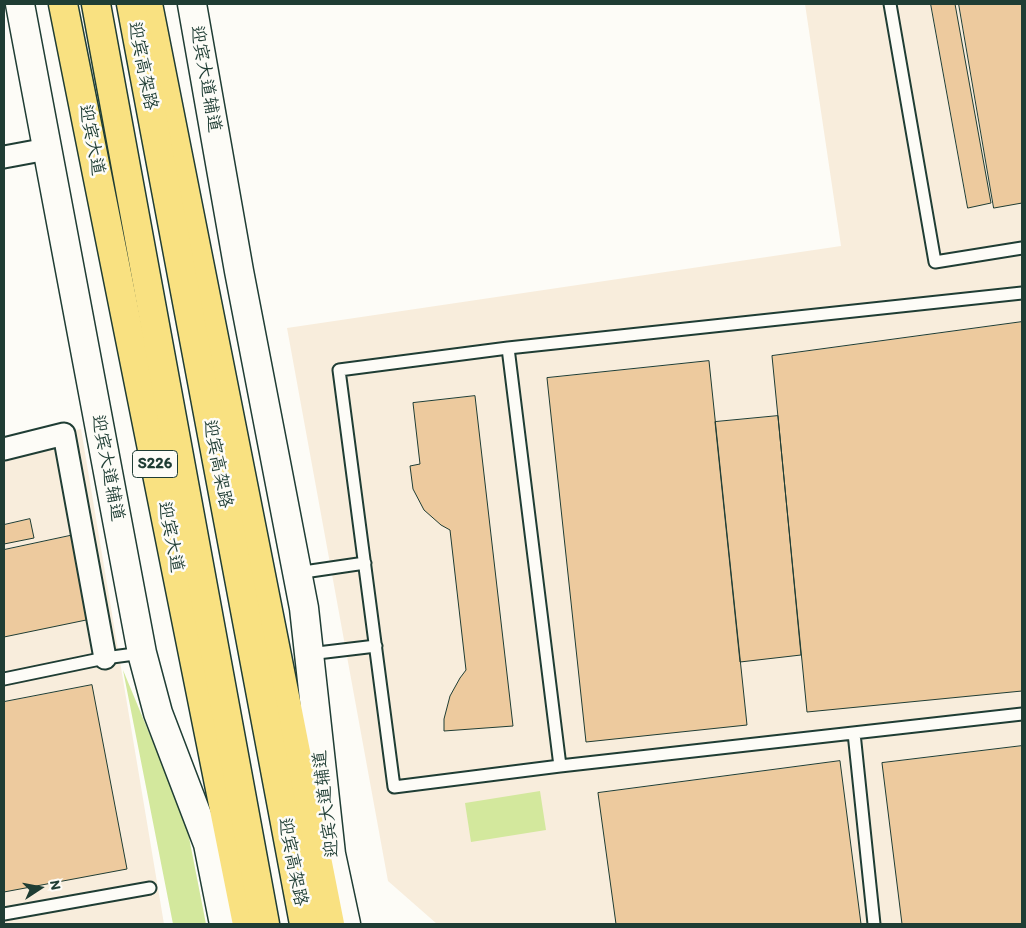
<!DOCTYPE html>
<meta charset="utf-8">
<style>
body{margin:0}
#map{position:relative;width:1026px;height:928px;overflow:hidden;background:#fdfcf7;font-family:Itim,sans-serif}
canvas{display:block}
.frame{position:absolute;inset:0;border:5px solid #1f3d34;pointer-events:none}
.north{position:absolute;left:15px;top:863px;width:50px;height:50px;-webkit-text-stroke:4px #fdfcf7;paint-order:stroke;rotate:79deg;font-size:14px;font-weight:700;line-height:20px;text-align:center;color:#1f3d34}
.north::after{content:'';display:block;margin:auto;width:18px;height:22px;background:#1f3d34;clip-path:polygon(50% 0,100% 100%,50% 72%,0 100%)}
</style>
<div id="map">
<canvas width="1026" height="928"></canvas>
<div class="frame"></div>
<div class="north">N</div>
</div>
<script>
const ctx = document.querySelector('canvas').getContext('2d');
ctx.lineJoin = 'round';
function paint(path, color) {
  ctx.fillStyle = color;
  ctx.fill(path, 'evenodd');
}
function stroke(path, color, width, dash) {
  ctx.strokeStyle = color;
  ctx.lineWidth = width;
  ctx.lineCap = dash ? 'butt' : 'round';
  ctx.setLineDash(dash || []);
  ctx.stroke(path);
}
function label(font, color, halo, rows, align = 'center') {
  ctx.font = font + ' Itim,"LXGW WenKai TC",sans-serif';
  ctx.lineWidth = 5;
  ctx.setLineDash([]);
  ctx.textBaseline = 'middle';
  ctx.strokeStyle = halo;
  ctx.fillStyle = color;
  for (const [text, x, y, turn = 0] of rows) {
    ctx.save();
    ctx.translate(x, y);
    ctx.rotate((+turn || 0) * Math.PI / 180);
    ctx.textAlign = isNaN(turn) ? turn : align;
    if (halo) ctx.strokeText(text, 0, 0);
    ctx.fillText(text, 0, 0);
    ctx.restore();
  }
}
paint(new Path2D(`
 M805,4H1022V924H437L388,881L287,328L841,246Z
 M81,429L164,924H4V447Z`), '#f8eddc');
paint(new Path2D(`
 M123,670L186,822L206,924H173Z
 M540,791L546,830L471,842L465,803Z`), '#d3e89d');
const building = new Path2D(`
 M931,4H955L991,203L968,208Z
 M959,4H1022V203L994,208Z
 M1022,322V691L807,712L772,356Z
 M709,361L747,725L586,742L547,378Z
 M475,396L513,726L444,731V719L450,696L460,678L466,670L450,530L441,525L424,510L413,489L410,466L420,464L413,403Z
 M778,416L801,655L740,662L715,422Z
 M30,519L34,538L4,544V525Z
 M74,535L91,619L4,637V550Z
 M92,685L127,869L4,892V702Z
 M1022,746V924H902L882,763Z
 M840,761L861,924H616L598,793Z`);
paint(building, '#edca9e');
stroke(building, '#1f3d34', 1);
const lane = new Path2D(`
 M890,4L935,262L1022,248
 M1022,293L508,348L339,370L394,787L560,766L1022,714
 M508,348L560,766
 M297,573L365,563
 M309,654L376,646
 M4,679L105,658L142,653
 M854,733L874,924
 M4,914L150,888`);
const street = new Path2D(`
 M4,157L47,149
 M4,449L64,434L105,658`);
const secondary = new Path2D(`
 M20,4L142,653L158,713L208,844L224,924
 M192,4L239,271L304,608L331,854L346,924`);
const primary = new Path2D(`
 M63,4L247,924
 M148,4L330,924`);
const highway = new Path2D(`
 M96,4L265,924
 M131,4L304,924`);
stroke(lane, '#1f3d34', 15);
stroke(street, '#1f3d34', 25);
stroke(secondary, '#1f3d34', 31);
stroke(primary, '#1f3d34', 31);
stroke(highway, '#1f3d34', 31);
stroke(lane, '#fdfcf7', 11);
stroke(street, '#fdfcf7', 21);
stroke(secondary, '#fdfcf7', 28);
stroke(primary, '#f9e181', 28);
stroke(highway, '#f9e181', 28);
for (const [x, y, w] of [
 [155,464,45]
]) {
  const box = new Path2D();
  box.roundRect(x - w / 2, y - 13.5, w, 27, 4);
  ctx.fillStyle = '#fdfcf7';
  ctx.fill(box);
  stroke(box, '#1f3d34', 1);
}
label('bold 16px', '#1f3d34', null, [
 ["S226",155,464]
]);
label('18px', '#1f3d34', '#fdfcf7', [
 ["迎宾高架路",142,66,79],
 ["迎宾大道辅道",205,79,80],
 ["迎宾大道",91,140,79],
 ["迎宾高架路",217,464,79],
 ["迎宾大道辅道",107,468,79],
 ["迎宾大道",170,537,79],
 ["迎宾大道辅道",327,804,-97],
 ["迎宾高架路",292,862,79]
]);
</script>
